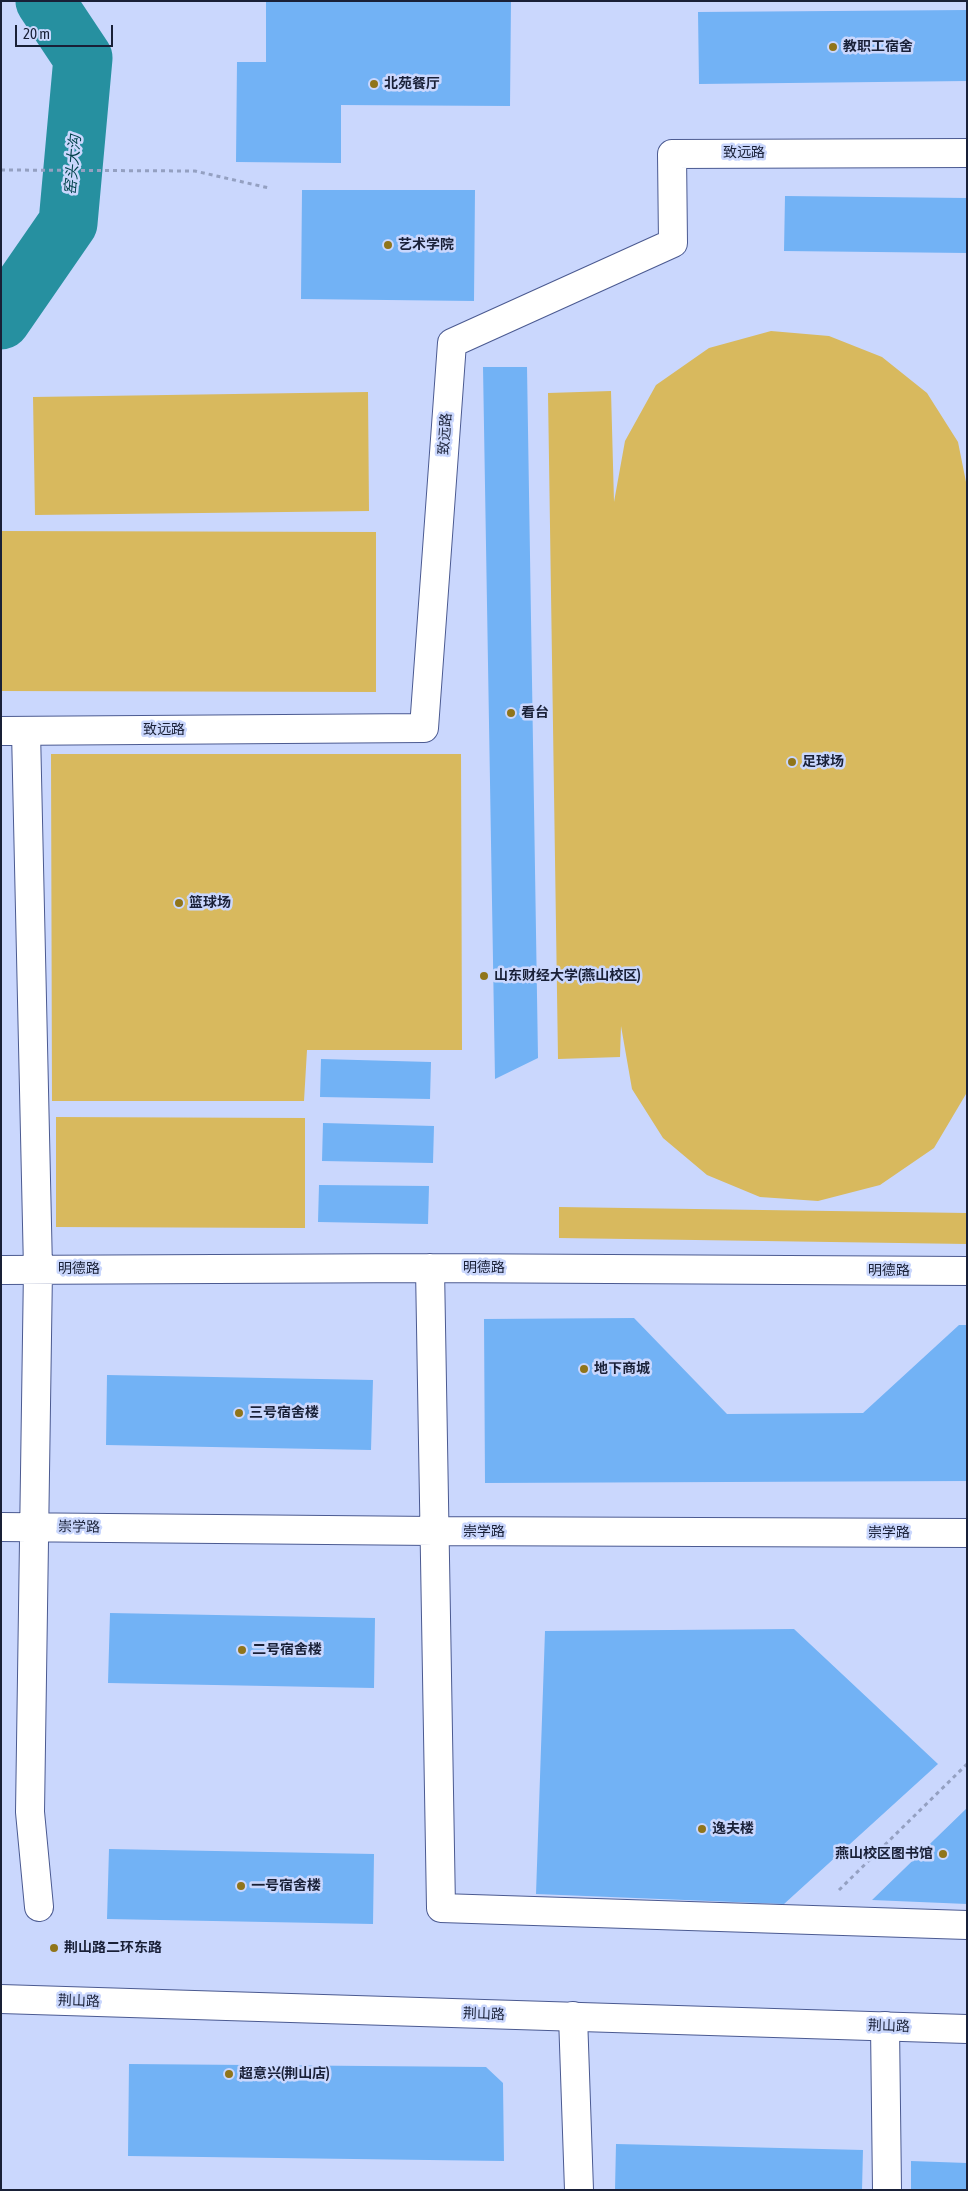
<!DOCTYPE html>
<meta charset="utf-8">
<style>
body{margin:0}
#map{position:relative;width:968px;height:2191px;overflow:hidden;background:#cad7fd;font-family:"Asap Condensed",sans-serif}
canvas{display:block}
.frame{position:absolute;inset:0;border:2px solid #192037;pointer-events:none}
.scale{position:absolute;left:15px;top:25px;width:98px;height:22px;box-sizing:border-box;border:2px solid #192037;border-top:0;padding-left:6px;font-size:15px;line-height:18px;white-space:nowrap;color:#192037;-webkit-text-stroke:4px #cad7fd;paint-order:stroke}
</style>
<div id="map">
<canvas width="968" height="2191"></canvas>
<div class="frame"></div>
<div class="scale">20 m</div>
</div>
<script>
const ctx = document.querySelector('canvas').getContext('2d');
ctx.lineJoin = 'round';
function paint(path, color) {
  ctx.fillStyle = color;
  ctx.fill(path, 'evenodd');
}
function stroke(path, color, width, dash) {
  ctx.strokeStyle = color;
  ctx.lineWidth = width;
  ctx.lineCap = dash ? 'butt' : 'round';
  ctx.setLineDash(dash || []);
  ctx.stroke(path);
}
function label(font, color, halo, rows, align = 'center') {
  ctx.font = font + ' "Asap Condensed","Noto Sans SC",sans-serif';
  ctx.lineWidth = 5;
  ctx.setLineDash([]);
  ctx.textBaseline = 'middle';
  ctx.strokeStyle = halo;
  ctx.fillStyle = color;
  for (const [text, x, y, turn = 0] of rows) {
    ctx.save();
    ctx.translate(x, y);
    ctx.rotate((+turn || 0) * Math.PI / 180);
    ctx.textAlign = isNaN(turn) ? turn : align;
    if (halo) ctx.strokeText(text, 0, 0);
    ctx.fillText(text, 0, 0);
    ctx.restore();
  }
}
paint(new Path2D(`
 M771,331L829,336L882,357L927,393L958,442L967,487L966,1094L934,1148L880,1185L818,1201L760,1197L707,1175L663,1138L632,1089L621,1026L620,1057L558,1059L548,393L611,391L614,502L625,441L656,385L709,348Z
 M368,392L369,511L35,515L33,397Z
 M1,531L376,532V692L1,691Z
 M51,754H461L462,1050H307L304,1101H52Z
 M56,1117L305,1118V1228L56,1227Z
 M559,1207L967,1213V1244L559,1238Z`), '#d8b95e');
stroke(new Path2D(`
 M1,320L68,223L83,58L45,1`), '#2690a0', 59);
paint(new Path2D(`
 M266,1H511L510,106L341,105V163L236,162L237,62H266Z
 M967,10V81L699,84L698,12Z
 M302,190H475L474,301L301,299Z
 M785,196L967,198V253L784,251Z
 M483,367H527L538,1058L495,1079Z
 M321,1059L431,1062L430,1099L320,1097Z
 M323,1123L434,1126L433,1163L322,1161Z
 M319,1185L429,1186L428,1224L318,1222Z
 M634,1318L727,1414L863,1413L959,1325H967V1481L485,1483L484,1319Z
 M107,1375L373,1380L371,1450L106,1445Z
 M110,1613L375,1618L374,1688L108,1683Z
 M794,1629L938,1764L784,1904L536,1894L545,1631Z
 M967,1808V1904L872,1900Z
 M109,1849L374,1854L373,1924L107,1919Z
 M129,2064L486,2067L503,2083L504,2161L128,2156Z
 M616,2144L863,2150L862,2190H615Z
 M911,2161L967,2163V2190H911Z`), '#72b2f5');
const minor = new Path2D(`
 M1,731L424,728L452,343L673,243L672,154L967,153
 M26,731L38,1269L30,1812L39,1907
 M430,1268L441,1908L967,1925
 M1,1270L430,1268L967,1271
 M1,1527L434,1531L967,1533
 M573,2016L579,2190
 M885,2026L887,2190`);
const major = new Path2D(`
 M1,1999L967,2029`);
stroke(minor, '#4b5a91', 30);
stroke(major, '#4b5a91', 30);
stroke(new Path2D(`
 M1,170L195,171L269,188
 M839,1890L967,1764`), '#94a0c1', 3, [4, 4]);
stroke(minor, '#fff', 28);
stroke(major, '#fff', 28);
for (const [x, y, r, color] of [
 [833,47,5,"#90751a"],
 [374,84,5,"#90751a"],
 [388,245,5,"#90751a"],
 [511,713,5,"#90751a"],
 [792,762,5,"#90751a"],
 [179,903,5,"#90751a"],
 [484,976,5,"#90751a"],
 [584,1369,5,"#90751a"],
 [239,1413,5,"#90751a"],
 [242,1650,5,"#90751a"],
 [702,1829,5,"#90751a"],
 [943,1854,5,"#90751a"],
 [241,1886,5,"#90751a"],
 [54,1948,5,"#90751a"],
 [229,2074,5,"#90751a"]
]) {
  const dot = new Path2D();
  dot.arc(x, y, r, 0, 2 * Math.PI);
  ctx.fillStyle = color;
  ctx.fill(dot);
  stroke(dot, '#cad7fd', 2);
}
label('bold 14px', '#192037', '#cad7fd', [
 ["教职工宿舍",843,47],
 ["北苑餐厅",384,84],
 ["艺术学院",398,245],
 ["看台",521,713],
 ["足球场",802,762],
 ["篮球场",189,903],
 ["山东财经大学(燕山校区)",494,976],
 ["地下商城",594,1369],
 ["三号宿舍楼",249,1413],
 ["二号宿舍楼",252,1650],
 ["逸夫楼",712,1829],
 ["燕山校区图书馆",933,1854,"right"],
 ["一号宿舍楼",251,1886],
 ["荆山路二环东路",64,1948],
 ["超意兴(荆山店)",239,2074]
], 'left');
label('14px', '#192037', '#cad7fd', [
 ["致远路",744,153],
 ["致远路",445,434,-86],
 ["致远路",164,730],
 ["明德路",484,1268],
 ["明德路",79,1269],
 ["明德路",889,1271],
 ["崇学路",79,1527,1],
 ["崇学路",484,1532],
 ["崇学路",889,1533],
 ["荆山路",79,2001,2],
 ["荆山路",484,2014,2],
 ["荆山路",889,2026,2]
]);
label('italic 15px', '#03434c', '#cad7fd', [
 ["窑头大沟",73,165,-85]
]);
</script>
